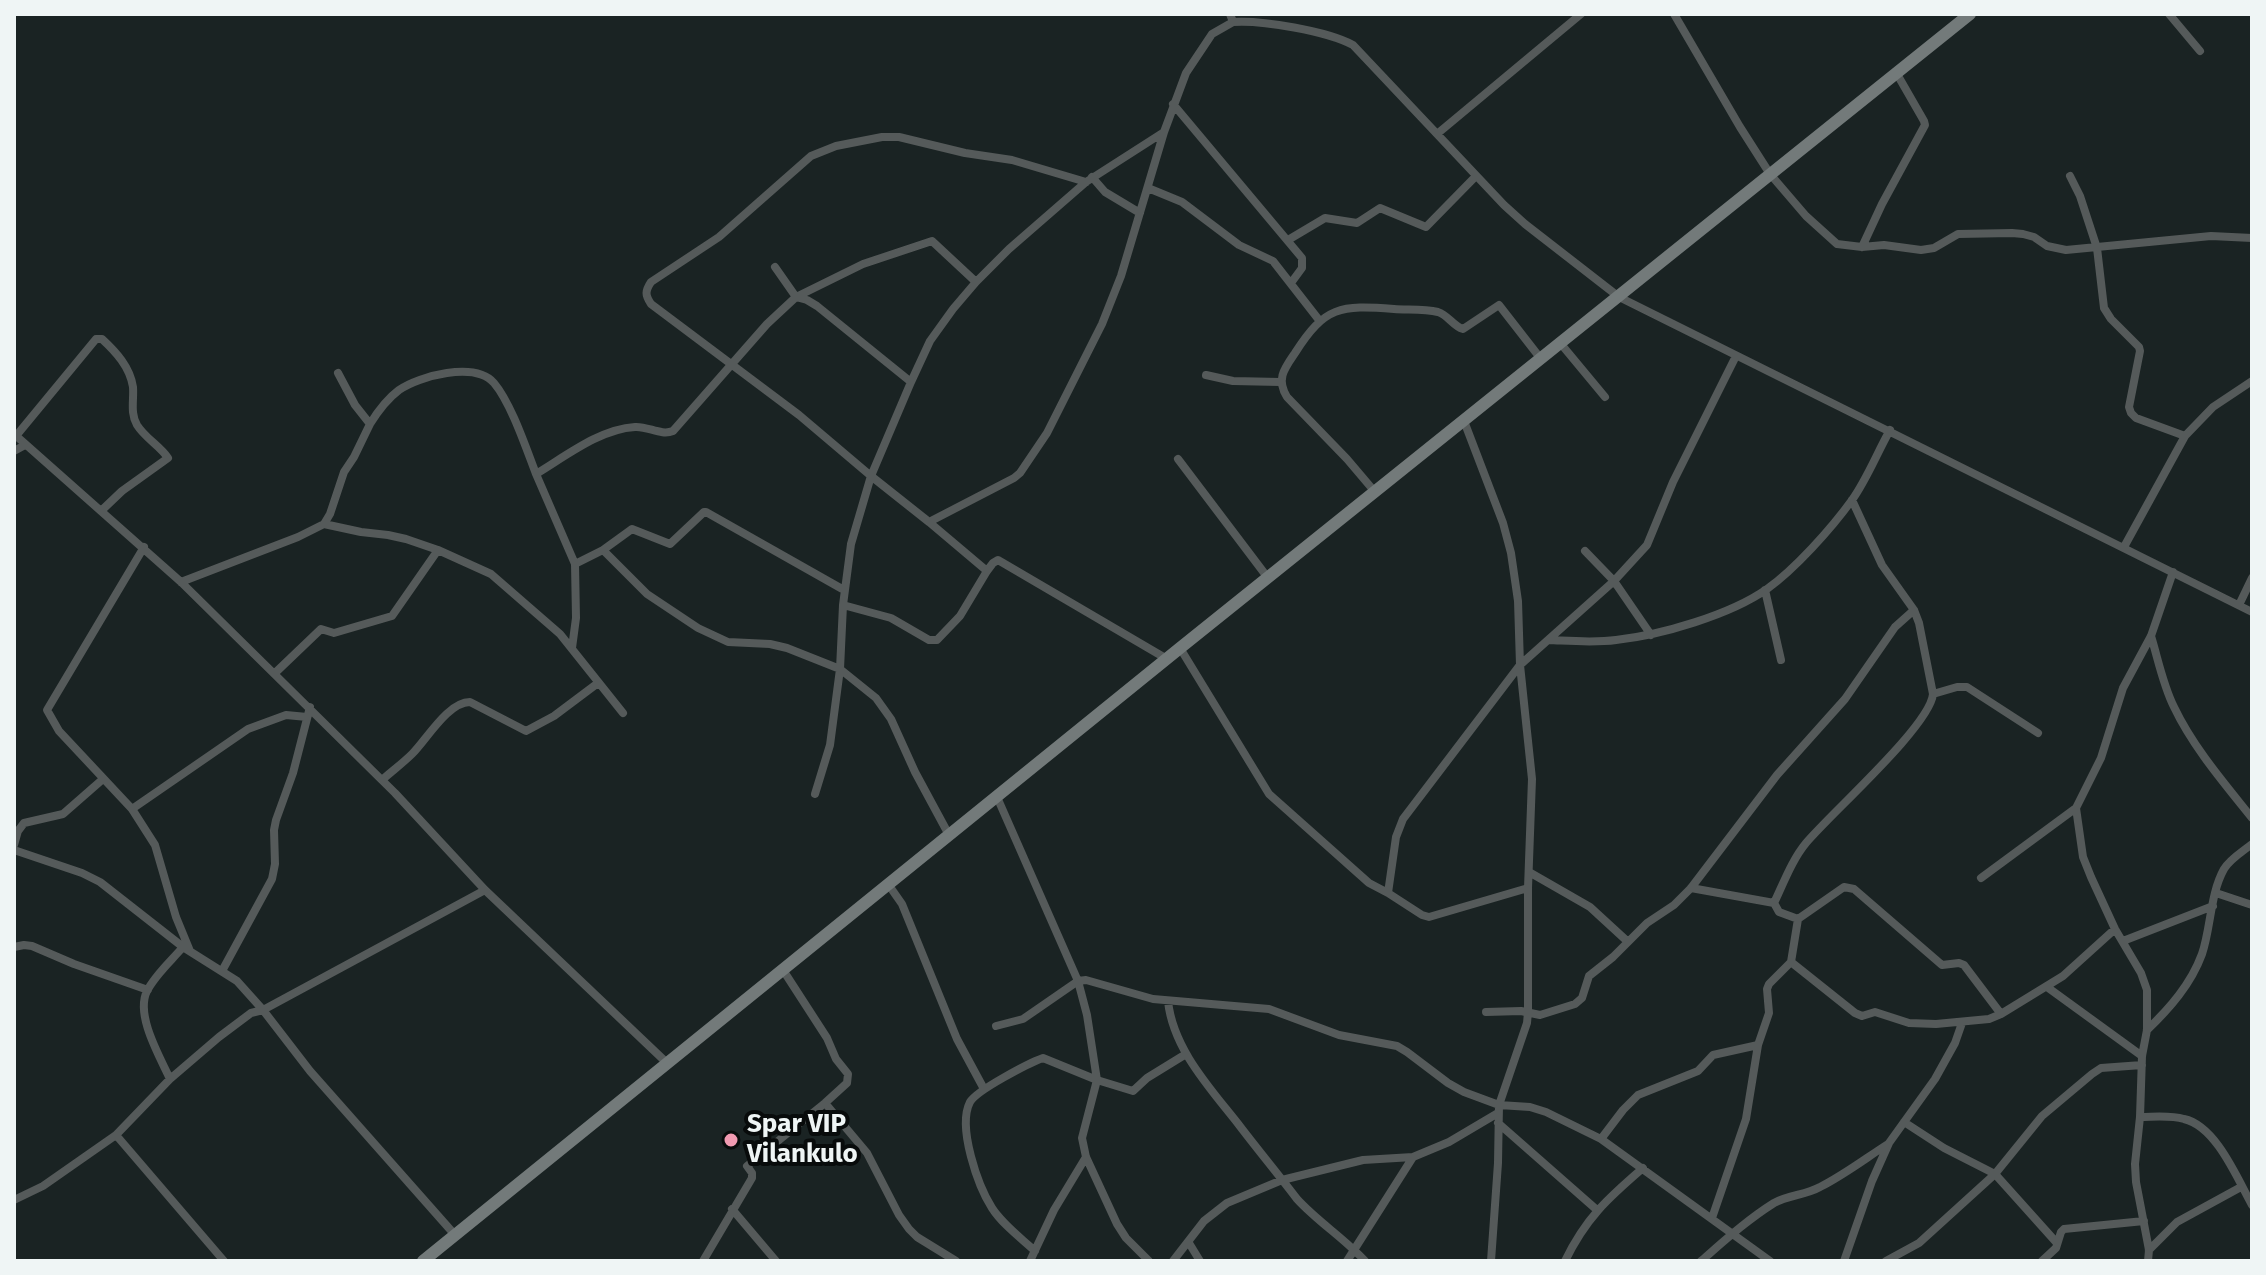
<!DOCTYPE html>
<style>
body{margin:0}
#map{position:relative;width:2266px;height:1275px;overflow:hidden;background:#1a2323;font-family:"Fira Sans",sans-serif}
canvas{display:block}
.frame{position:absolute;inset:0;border:16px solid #eff5f5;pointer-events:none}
</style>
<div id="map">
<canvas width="2266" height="1275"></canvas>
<div class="frame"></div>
</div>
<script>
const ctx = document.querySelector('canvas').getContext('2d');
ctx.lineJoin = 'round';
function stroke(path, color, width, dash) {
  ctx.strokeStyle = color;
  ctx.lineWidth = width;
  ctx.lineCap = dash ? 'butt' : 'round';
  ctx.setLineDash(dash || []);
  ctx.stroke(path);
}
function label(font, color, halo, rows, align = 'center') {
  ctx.font = font + ' "Fira Sans",sans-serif';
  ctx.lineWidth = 8;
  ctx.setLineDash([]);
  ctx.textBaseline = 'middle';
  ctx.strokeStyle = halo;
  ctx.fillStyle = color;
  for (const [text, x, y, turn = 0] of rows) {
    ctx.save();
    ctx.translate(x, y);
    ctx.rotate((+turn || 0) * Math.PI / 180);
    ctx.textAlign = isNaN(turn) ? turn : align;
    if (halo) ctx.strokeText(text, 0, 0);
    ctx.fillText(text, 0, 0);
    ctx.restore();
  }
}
stroke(new Path2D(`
 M1230,14L1233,22C1262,20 1327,31 1353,45L1504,205L1525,224L1619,297L2252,612
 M1674,14L1740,127L1770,174L1806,216L1837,244L1862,247L1884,245L1921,250L1934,248L1958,234L2012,233L2023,234L2034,237L2047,246L2066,250L2211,236L2252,238
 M2169,14L2200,51
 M1173,104L1302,258V268L1291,283
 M1437,134L1581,14
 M2070,176L2080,196L2097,248L2104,308L2111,319L2139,347L2140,351L2129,407L2131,413L2136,418L2185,436
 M1092,177L1105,192L1140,213
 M1086,182L1012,160L965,153L899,137H882L836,146L811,156L719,237L651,282C645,291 645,295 651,304L799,415L871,476L911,382L930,341L953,309L976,282L1009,249L1086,182L1164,132
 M1148,188L1182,202L1239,245L1273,261L1319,320
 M1288,240L1325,218L1357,223L1380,208L1426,227L1476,176
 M1862,247L1882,204L1925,125L1924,121L1897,74
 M775,267L796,297L863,264L932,241L976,282
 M1561,344L1605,397
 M338,373L355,405L370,424C378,411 387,399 399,390C419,376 475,361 494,383C511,403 526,448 536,474C566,456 600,429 635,427C648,426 661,436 673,431L767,324L796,297L807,300L817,306L911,382
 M1206,375L1233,381L1280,382
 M1464,421L1503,523L1511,553L1518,601L1520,665L1532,779L1528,888V1012L1527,1023L1499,1105L1498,1163L1491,1261
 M370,424L354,457L344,472L330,514L324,524L361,532L388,535L406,539L438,550L491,574L560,634L623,713
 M14,434L181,582L395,793L485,890L667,1063
 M16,436L96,339H102C116,352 130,367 133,387C134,400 130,413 137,425C145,438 160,446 168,458L122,491L101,511
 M14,451L25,445
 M1178,459L1268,578
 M536,474L575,564L603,550L647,594L698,628L728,642L770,644L787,648L840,669L876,698L891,719L915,772L949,835
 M1375,492L1347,459L1287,397C1276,379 1284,369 1295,353C1325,306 1340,305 1394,309C1408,310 1424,309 1438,312C1448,315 1453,326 1463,329L1499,305L1541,359
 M929,522L987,571L993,563L998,560L1167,659
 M144,547L47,710L59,731L132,809L155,845L176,917L190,951
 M2124,547L2185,436L2213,407L2252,381
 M603,550L632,529L670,544L704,512H706L844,590
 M1585,551L1614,581L1651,635
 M181,582L298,537L324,524
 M1765,590L1781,660
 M843,605L891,618L929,640H937L960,616L987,571
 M2239,605L2252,578
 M2151,636C2158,659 2163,685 2174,707C2193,747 2224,783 2252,818
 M1549,640C1572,641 1594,643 1616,640C1661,635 1730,615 1767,589C1795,569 1831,529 1852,500C1867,479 1877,453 1890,430
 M572,648L576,618L575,564
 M1180,648L1269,794L1369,883L1388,893L1396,837L1403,819L1520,665L1614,581L1647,545L1673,482L1736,356
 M275,673L321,629L334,633L392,616L438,550
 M1933,694L1957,687H1967L2038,733
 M382,780C392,771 403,763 412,754C427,739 448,702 470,702L526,731L554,716L598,683
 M815,794L830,745L840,669L843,605L851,544L871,476L929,522L1014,478L1020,473L1047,433L1102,324L1121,276L1164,132L1186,73L1212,34L1233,22
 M997,797L1078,981L1087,1015L1097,1080L1082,1138L1086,1157L1117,1224L1126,1238L1149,1261
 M132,809L248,729L286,715L307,717
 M14,845L18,831L24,823L63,814L103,779
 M14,850L82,873L100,882L183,947L237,981L263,1010L310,1071L455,1235
 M1529,872L1590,907L1627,941
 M1981,878L2076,808
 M888,884L902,904L957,1039L984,1089
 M1691,888L1774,903
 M1388,893L1422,915L1429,917L1528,888
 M2216,893L2252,905
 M1798,919L1844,887L1854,889L1942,965L1959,963L1964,965L2001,1014
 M2123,941L2213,906
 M14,947L24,945L32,946L74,964L148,990
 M1791,962L1855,1013L1862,1016L1875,1012L1909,1023L1936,1024L1989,1019L2001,1014L2063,976L2115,929
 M222,971L272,879L275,864L274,830L276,820L293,773L310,707
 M2047,987L2142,1056
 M1168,1001C1173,1049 1210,1088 1239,1125C1258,1150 1278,1174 1297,1199C1318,1222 1344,1238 1365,1261
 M1486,1012L1521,1011L1540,1015L1575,1004L1582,998L1589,976L1613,957L1647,923L1674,905L1691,888L1777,775L1845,699L1895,627L1914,610
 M996,1026L1023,1019L1078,981L1086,980L1153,999L1269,1009L1339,1035L1397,1046L1407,1052L1448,1083L1464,1092L1499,1105L1530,1107L1546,1112L1601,1139L1770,1261
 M2147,1030C2170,1008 2191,984 2202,954C2211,928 2210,894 2224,869C2230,859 2242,852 2252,844
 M170,1079C160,1057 135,1015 147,991C155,975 171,961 183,947
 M825,1103L867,1153L899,1215L909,1229L917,1237L956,1261
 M2140,1117C2154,1117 2170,1115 2184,1119C2216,1126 2237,1178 2252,1205
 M1904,1122L1944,1148L1995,1174L2056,1242
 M1498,1123L1597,1210
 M116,1135L224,1261
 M1601,1139L1623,1110L1638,1095L1698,1071L1713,1055L1758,1045L1769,1013L1767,989L1769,984L1791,962L1798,919L1779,912L1774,903C1784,882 1792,860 1806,843C1831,813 1930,726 1933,694L1919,623L1914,610L1882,565L1852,500
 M14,1200L43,1186L116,1135L170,1079L219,1037L251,1013L263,1010L485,890
 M732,1209L776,1261
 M1712,1218L1746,1119L1758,1045
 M1189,1243L1200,1261
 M2149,1250L2177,1222L2241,1187
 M1035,1251C1021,1238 1003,1225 992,1208C978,1186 957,1127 970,1102C977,1090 1029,1063 1043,1058L1097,1080L1133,1091L1147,1078L1186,1054
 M703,1261L752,1178V1173L747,1166L825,1103L847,1083L848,1074L836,1059L827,1038L783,970
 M1030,1261L1054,1210L1086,1157
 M1173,1261L1204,1221L1227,1203L1282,1180L1363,1160L1413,1157
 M1347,1261L1413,1157L1449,1142L1498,1113
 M1565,1261C1586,1218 1607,1199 1643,1168
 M1701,1261C1724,1241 1747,1220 1774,1203C1788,1195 1806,1195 1820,1187C1844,1175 1866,1158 1888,1144
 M1844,1261L1872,1181L1889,1143L1935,1079L1955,1043L1962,1023
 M1886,1261L1919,1243L1995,1174L2042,1116L2092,1074L2101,1068L2142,1065
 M2042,1261L2056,1248L2061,1232L2064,1229L2144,1221
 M2148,1261L2149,1250L2136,1182L2135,1164L2140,1117L2142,1056L2147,1030V990L2141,973L2115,929L2091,877L2083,857L2076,808L2101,758L2123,688L2151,636L2173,572`), '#555a5a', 8);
stroke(new Path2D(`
 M423,1261L1180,648L1970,14`), '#737a7a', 12);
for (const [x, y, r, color] of [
 [731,1140,8,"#f19ab1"]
]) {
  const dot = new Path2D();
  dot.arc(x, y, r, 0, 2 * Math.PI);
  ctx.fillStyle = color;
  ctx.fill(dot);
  stroke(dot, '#080b0b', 3);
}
label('bold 26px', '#eff5f5', '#080b0b', [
 ["Spar VIP",747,1125],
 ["Vilankulo",747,1155]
], 'left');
</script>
